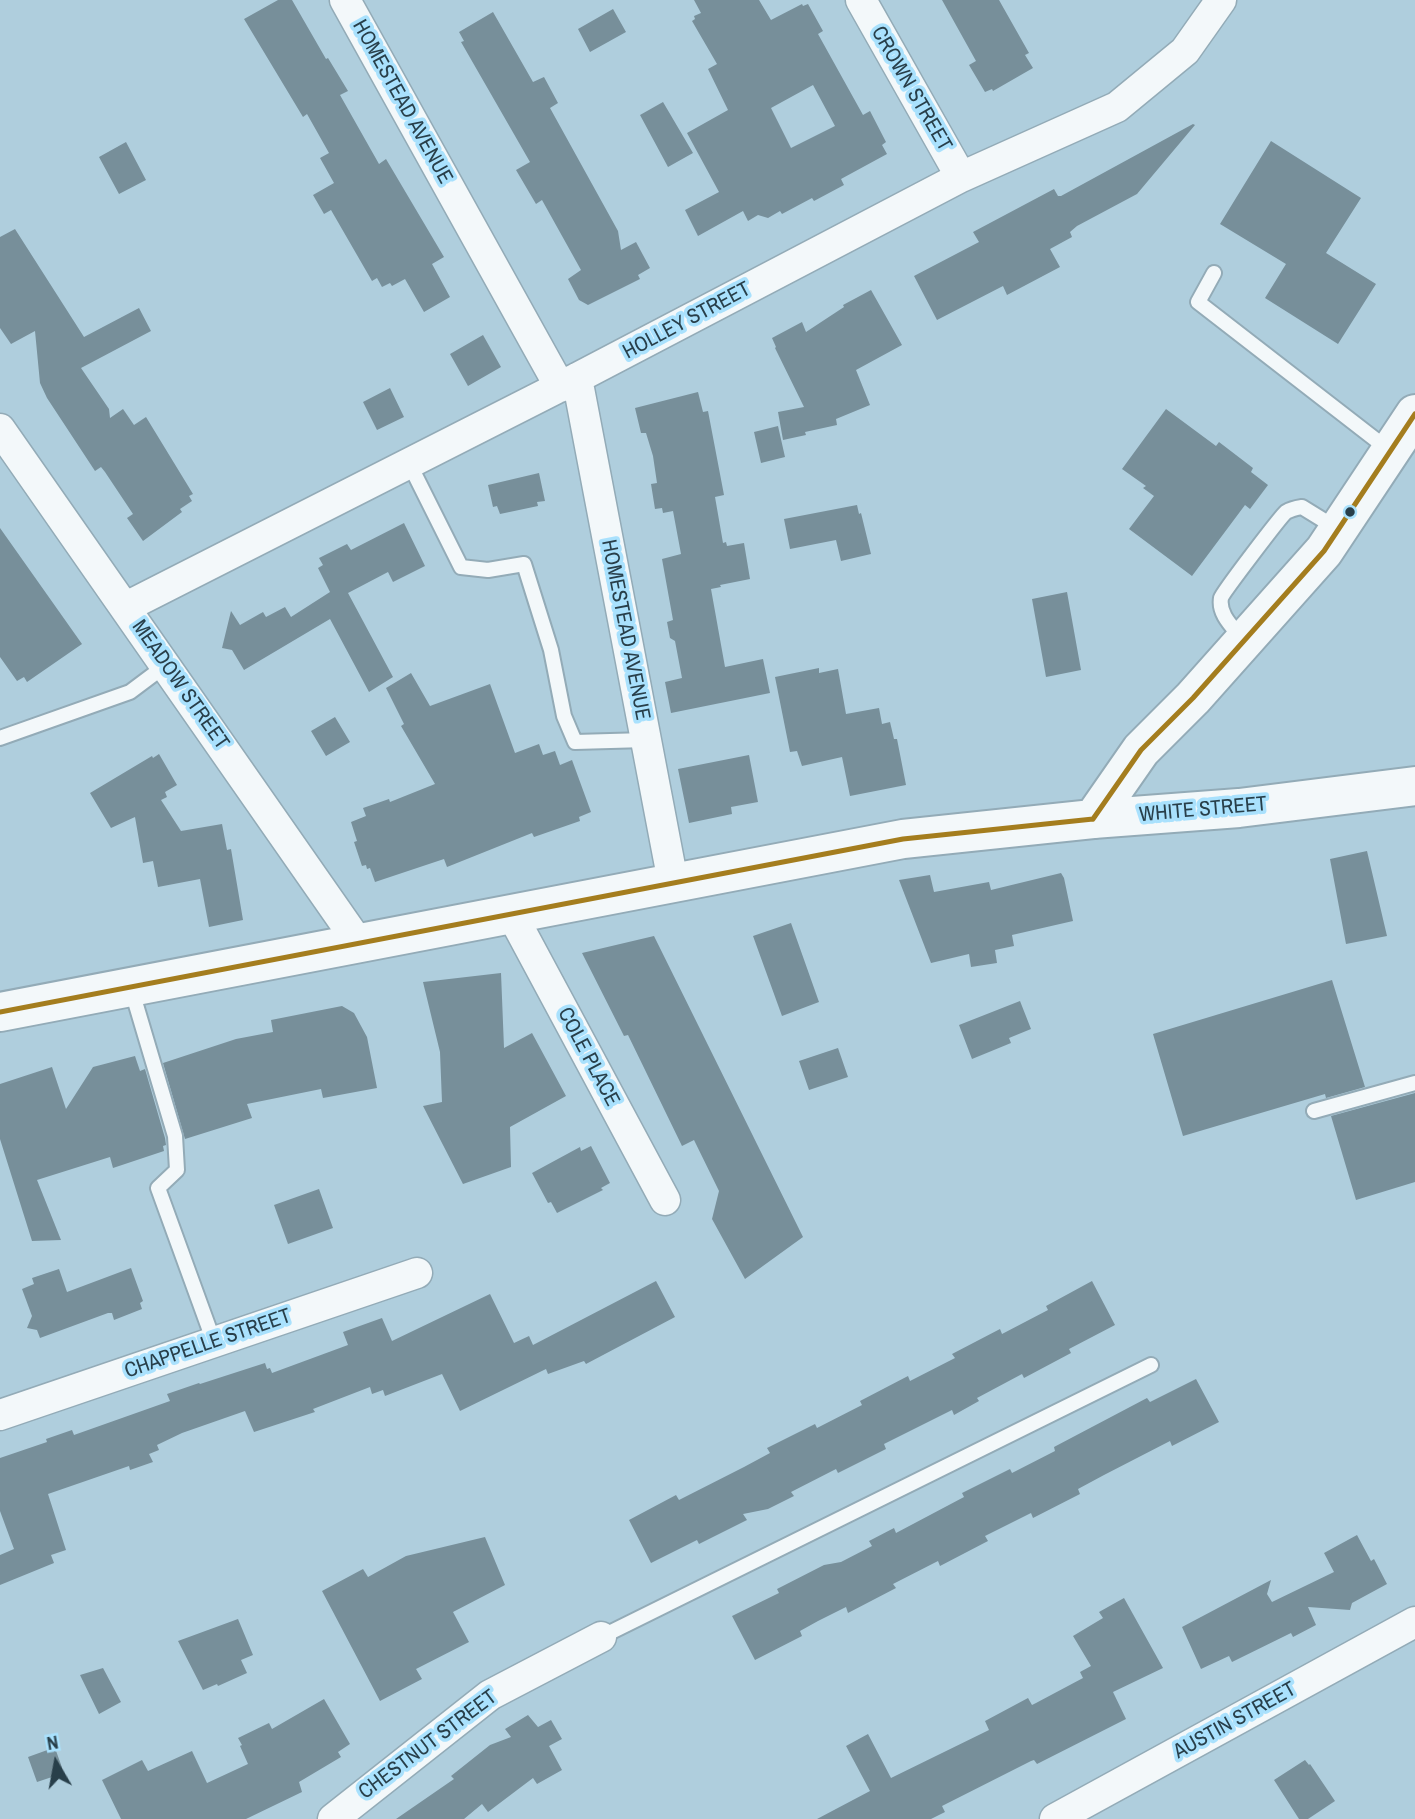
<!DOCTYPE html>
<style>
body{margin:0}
#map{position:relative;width:1415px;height:1819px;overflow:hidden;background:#afcedd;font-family:"Archivo Narrow",sans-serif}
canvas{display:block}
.north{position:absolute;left:21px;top:1728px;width:70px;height:70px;-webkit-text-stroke:5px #a9e1fd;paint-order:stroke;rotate:350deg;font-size:19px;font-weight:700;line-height:28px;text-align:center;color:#283f4a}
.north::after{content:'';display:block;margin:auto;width:24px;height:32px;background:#283f4a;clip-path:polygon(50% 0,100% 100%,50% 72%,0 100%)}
</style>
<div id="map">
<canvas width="1415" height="1819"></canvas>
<div class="north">N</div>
</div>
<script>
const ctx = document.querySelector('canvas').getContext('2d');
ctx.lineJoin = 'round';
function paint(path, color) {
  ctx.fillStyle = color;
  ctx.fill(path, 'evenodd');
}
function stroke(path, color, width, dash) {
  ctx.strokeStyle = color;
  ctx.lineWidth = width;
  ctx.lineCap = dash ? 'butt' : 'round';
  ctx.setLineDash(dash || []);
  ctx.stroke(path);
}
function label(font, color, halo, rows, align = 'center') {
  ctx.font = font + ' "Archivo Narrow",sans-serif';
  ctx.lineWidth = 7;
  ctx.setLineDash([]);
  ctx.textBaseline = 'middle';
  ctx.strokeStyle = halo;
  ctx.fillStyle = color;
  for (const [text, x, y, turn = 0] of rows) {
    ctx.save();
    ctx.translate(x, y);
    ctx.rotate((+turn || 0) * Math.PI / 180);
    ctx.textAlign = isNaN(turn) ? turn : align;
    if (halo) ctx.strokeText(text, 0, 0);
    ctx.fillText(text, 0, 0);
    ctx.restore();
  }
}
paint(new Path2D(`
 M278,0H292L326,59L328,58L348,91L340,95L379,164L386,159L444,257L432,264L450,297L424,312L405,279L392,286L390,283L382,287L377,278L372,281L331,210L324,214L313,195L334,183L320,158L329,153L307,114L303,117L244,19Z
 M694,0H759L771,20L802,4L803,6L808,4L823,31L818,34L863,115L870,111L886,142L882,145L887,154L841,179L844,185L814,201L812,198L782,214L780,211L768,218L758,215L748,221L743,211L698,236L685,210L719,192L687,133L728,110L708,69L717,64L692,21L695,19L694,16L701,13ZM813,85L835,126L791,148L771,108Z
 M942,0H999L1029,53L1025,55L1033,68L993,91L992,89L985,92L969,65L976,61Z
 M613,9L626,32L590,52L578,29Z
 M493,12L533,82L544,77L558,103L550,108L618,231L621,250L636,242L650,268L638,275L640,279L588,305L579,300L568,279L581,270L542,200L536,204L516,170L530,162L461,42L464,41L459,32Z
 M663,102L693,153L668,167L640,115Z
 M1193,124L1195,125L1137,194L1077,226L1070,232L1072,237L1050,249L1060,267L1007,295L1003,286L937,320L914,276L979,242L973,232L1054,189L1058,196H1061Z
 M1271,141L1361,198L1326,253L1376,284L1338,344L1265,298L1286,264L1220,224Z
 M126,142L146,180L119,194L99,157Z
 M15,229L84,337L139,308L151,331L81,368L109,409L110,418L123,409L134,425L146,417L193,494L189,496L192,501L180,509L182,512L143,541L127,518L133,514L105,472L101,467L95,471L47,398L40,383L35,331L11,344L0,328V237Z
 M871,290L902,345L856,370L870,405L836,419L837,425L805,432L806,435L783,440L778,412L804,407L775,348L776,347L772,338L802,322L806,332L844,307L843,305Z
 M483,335L501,367L468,386L450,354Z
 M390,388L404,417L377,430L363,402Z
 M698,392L703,412L708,411L724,495L715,497L723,543L726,542L727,546L744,543L750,579L720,585L721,587L711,589L725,667L763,659L770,693L671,713L665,682L682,678L675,641L670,638L667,622L673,620L662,559L681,554L673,511L663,513L662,508L655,509L651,484L657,483L653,456L646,433H641L635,408Z
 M1166,409L1216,446L1219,442L1253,468L1251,472L1268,485L1250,509L1245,505L1192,576L1129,529L1154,496L1143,488L1146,486L1122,469Z
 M778,426L785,457L761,463L754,432Z
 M539,473L545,501L537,502L538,506L500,514L497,506L493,507L488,485Z
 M857,505L859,514L861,513L871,554L841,561L836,540L790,549L784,519Z
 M404,523L425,566L393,582L388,572L348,593L393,677L369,692L330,619L244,670L232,650L222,648L231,611L240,625L263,612L266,617L285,607L291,617L330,592L318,568L323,565L319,558L347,544L351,550Z
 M0,528L82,644L27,682L24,677L17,681L0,657Z
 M1067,592L1081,670L1046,677L1032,599Z
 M819,668V673L838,669L846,714L879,708L882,724L890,722L894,739H897L906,785L850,796L842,757L802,766L797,751L790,752L775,677Z
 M411,673L430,706L490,684L515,753L539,744L543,755L555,751L560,765L572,760L591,812L579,817L580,821L534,837L532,833L447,867L444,859L375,882L370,868L367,869L366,865L362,866L354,842L357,841L351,822L366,816L363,808L389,799L390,802L435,784L401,726L404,724L386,688Z
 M335,717L350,742L326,756L311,731Z
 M159,754L177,785L165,792L167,797L161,800L181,831L222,824L227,850L231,849L243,920L209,927L200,879L158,887L153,861L143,863L135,817L111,828L90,793L152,756L153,758Z
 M749,755L758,802L731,807L732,814L689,823L678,769Z
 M1367,851L1387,936L1346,944L1330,859Z
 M1061,873L1064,878L1073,921L1012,935L1014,946L995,950L997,963L971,967L969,954L931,963L899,880L930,875L934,892L989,882L991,890Z
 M791,923L819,1002L782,1016L753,936Z
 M654,936L803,1237L745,1279L712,1219L719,1191L694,1140L682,1146L628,1035L624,1036L582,953Z
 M501,973L504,1048L532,1033L566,1096L510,1127L511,1167L463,1184L423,1106L442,1102L440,1052L423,982Z
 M1332,980L1365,1087L1326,1098L1325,1094L1183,1136L1153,1034Z
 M1020,1001L1031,1029L1009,1038L1011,1043L972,1059L959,1025Z
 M342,1006L354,1013L367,1037L377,1088L323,1098L321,1089L247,1104L252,1118L185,1139L163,1063L236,1039L273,1032L271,1020Z
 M838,1048L848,1077L809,1090L799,1061Z
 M135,1056L140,1071L145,1069L165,1138L166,1145L163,1146L164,1151L113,1168L110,1157L37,1180L61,1240L32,1241L0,1139V1084L52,1067L66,1109L93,1067Z
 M1415,1093V1182L1356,1200L1331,1116Z
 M591,1146L610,1183L601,1188L603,1190L557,1213L551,1202L548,1203L532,1173L580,1147L581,1151Z
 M319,1189L333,1228L288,1244L274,1205Z
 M131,1268L143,1301L140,1303L142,1309L114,1320L112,1313H108L40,1338L37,1330L27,1328L32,1316L22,1289L34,1284L32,1278L59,1269L67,1292Z
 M656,1281L675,1317L586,1364L584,1361L548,1374L546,1369L460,1411L442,1374L385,1396L383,1390L372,1394L370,1387L313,1409L315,1412L254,1432L245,1411L182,1433L157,1445L159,1450L149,1454L153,1462L130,1470L129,1466L48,1494L66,1550L51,1555L54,1563L0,1585V1555L14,1549L0,1511V1458L47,1442L46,1439L72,1430L74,1435L170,1401L167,1394L199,1383L200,1384L265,1363L267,1369L270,1368L272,1373L348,1345L343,1332L382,1318L392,1341L490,1294L514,1343L529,1336L533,1345Z
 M1092,1281L1115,1325L1069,1349L1071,1353L1024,1378L1022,1374L977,1398L979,1401L954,1415L952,1410L884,1444L886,1449L838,1473L836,1469L791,1492L794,1496L768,1509L743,1514L747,1520L699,1544L697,1540L651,1563L629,1520L676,1495L679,1500L744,1467L770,1453L767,1448L815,1424L817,1428L862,1405L860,1401L908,1376L910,1381L955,1358L952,1354L1000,1329L1002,1334L1048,1310L1046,1306Z
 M1196,1379L1219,1422L1172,1446L1170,1441L1104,1475L1078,1489L1080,1494L1033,1518L1031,1513L985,1536L988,1541L940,1566L938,1561L893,1584L896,1588L848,1613L846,1607L818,1621L800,1631L802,1636L755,1660L732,1616L779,1593L777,1589L824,1565L841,1562L872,1546L869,1541L894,1528L896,1533L964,1497L962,1493L1010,1469L1012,1473L1055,1451L1054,1447L1147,1398L1150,1402Z
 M1357,1535L1371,1561L1374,1559L1387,1584L1352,1603L1350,1610L1308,1607L1316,1625L1293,1637L1291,1633L1232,1662L1229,1656L1201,1669L1182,1627L1271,1580L1267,1594L1272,1602L1334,1572L1324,1553Z
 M485,1537L505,1585L453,1612L469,1642L416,1669L422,1679L380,1701L322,1591L363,1569L368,1577L406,1556Z
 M1124,1598L1163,1668L1113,1692L1126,1719L1037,1764L1034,1760L1031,1761L942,1806L945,1812L931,1819H817L870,1791L846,1746L868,1734L891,1778L989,1730L985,1721L1028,1698L1032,1705L1036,1703L1083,1678L1080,1672L1091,1666L1073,1636L1103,1618L1099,1612Z
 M238,1619L253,1655L241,1660L247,1673L218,1686L217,1684L203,1690L178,1641Z
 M103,1668L121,1702L99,1714L80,1675Z
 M324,1699L350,1744L338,1752L341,1757L299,1782L302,1792L246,1819H121L102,1780L142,1760L148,1771L192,1751L207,1783L248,1764L240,1746L242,1745L238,1738L269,1723L272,1729Z
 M528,1715L538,1727L551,1720L562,1739L549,1746L562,1770L537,1784L533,1778L488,1812L482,1804L464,1819H396L454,1779L451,1776L490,1745L511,1737L505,1729Z
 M53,1748H55L64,1773L37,1782L28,1757Z
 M1305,1760L1309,1765L1310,1764L1335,1801L1308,1819H1299L1274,1780Z`), '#778f9a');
const lane = new Path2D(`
 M1214,273L1198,302L1389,450
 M409,463L461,567L488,570L524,564L551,650L564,716L575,742L646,740
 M1243,640C1234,628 1218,615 1221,598C1223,592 1281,516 1286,512C1291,509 1296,508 1302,507L1336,528
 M0,738L130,692L166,665
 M131,988L175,1136L177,1170L158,1188L214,1342
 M1314,1111L1415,1083
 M601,1637L1151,1365`);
const street = new Path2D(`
 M345,0L560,387
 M861,0L961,177
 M577,378L673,882
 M0,429L358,942
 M126,607L577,378L961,177L1117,107L1185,51L1221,0
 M511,913L665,1200
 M0,1415L417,1273
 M333,1819L490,1695L601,1637
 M1055,1819L1415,1622`);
const secondary = new Path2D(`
 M1093,819L1239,808L1415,786`);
const primary = new Path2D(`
 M0,1012L903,839L1093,819L1141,750L1193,698L1324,551L1415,414`);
stroke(lane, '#93abb7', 18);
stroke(street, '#93abb7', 33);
stroke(secondary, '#93abb7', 42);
stroke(primary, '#93abb7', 42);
stroke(lane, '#f3f8fa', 14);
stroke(street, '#f3f8fa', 30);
stroke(secondary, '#f3f8fa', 38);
stroke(primary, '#f3f8fa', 38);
stroke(new Path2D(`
 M1093,819L1141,750L1193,698L1324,551L1415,414
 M0,1012L903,839L1093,819`), '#a47d1e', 5);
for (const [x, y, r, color] of [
 [1350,512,6,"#283f4a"]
]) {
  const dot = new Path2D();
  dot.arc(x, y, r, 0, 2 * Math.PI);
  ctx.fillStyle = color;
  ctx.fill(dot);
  stroke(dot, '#a9e1fd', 2.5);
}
label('21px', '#283f4a', '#a9e1fd', [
 ["CROWN STREET",911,89,60],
 ["HOMESTEAD AVENUE",402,102,61],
 ["HOLLEY STREET",687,321,-28],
 ["HOMESTEAD AVENUE",625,630,79],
 ["MEADOW STREET",180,685,55],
 ["WHITE STREET",1203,810,-5],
 ["COLE PLACE",588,1057,62],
 ["CHAPPELLE STREET",208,1344,-19],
 ["AUSTIN STREET",1235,1721,-29],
 ["CHESTNUT STREET",428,1745,-37]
]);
</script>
